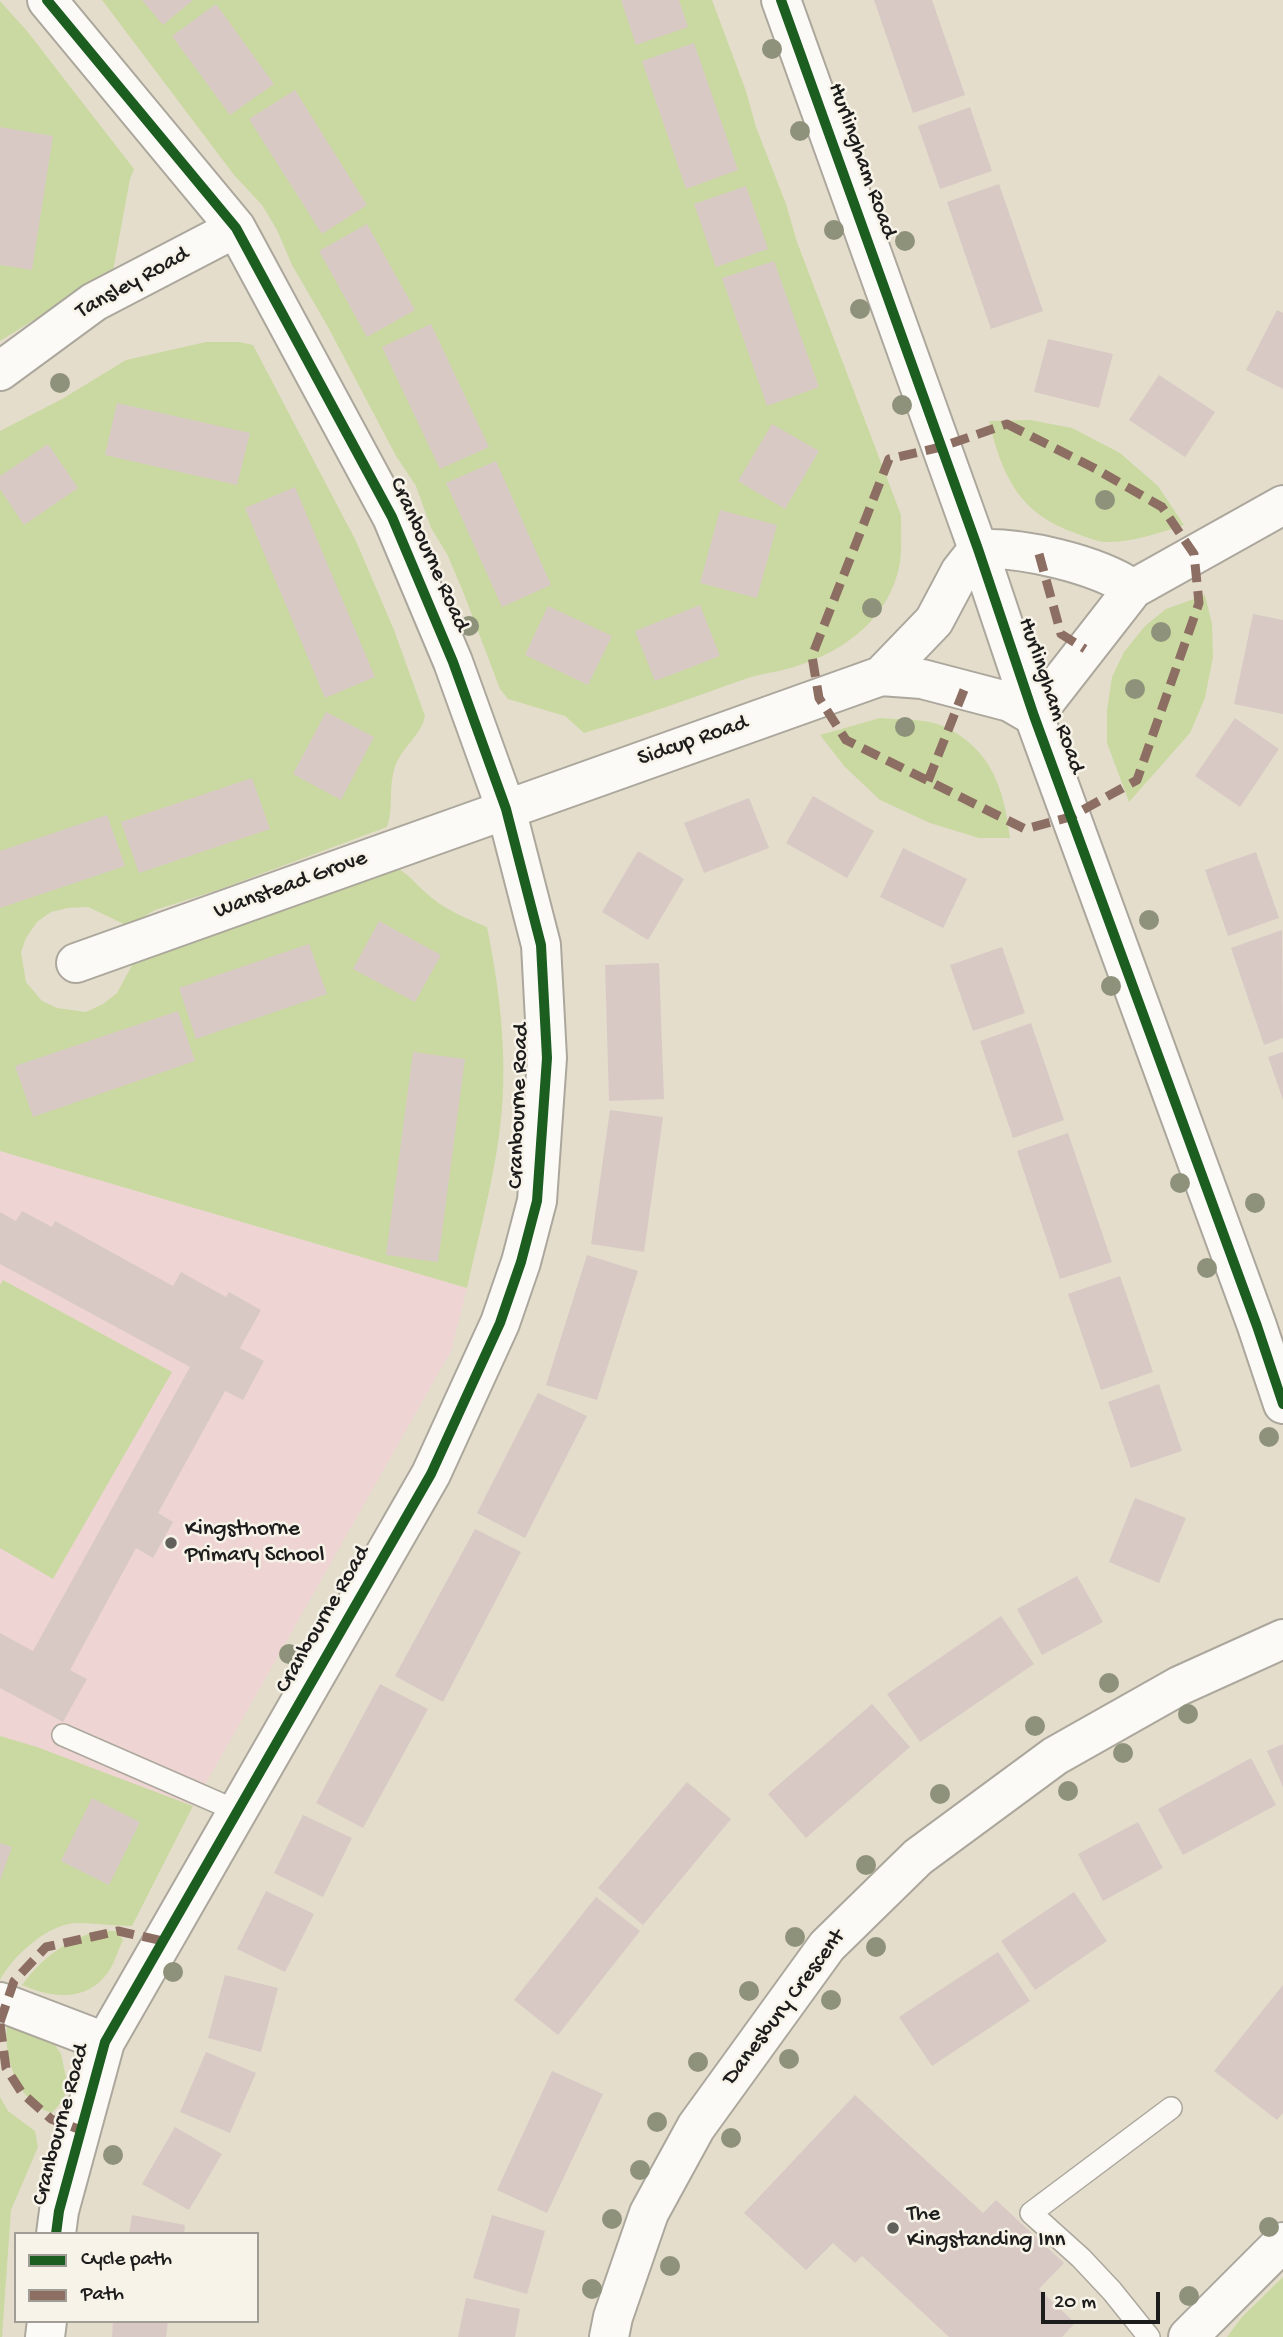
<!DOCTYPE html>
<style>
body{margin:0}
#map{position:relative;width:1283px;height:2337px;overflow:hidden;background:#e4ddcc;font-family:"Gochi Hand",sans-serif}
canvas{display:block}
.legend{position:absolute;left:14px;top:2232px;width:245px;height:91px;box-sizing:border-box;background:#f7f3e8;border:2px solid #9f9d96;margin:0;padding:9px 12px;list-style:none;font-size:21px;color:#1c1c1c}
.legend li{display:flex;align-items:center;gap:14px;height:35px}
.legend b{width:35px;border:2px solid #9f9d96}
.scale{position:absolute;left:1041px;top:2292px;width:119px;height:32px;box-sizing:border-box;border:4px solid #1c1c1c;border-top:0;padding-left:9px;font-size:21px;line-height:24px;white-space:nowrap;color:#1c1c1c;-webkit-text-stroke:5px #f7f3e8;paint-order:stroke}
</style>
<div id="map">
<canvas width="1283" height="2337"></canvas>
<ul class="legend">
<li><b style="height:9px;background:#1b5e20"></b>Cycle path</li>
<li><b style="height:9px;background:#8d6e63"></b>Path</li>
</ul>
<div class="scale">20 m</div>
</div>
<script>
const ctx = document.querySelector('canvas').getContext('2d');
ctx.lineJoin = 'round';
function paint(path, color) {
  ctx.fillStyle = color;
  ctx.fill(path, 'evenodd');
}
function stroke(path, color, width, dash) {
  ctx.strokeStyle = color;
  ctx.lineWidth = width;
  ctx.lineCap = dash ? 'butt' : 'round';
  ctx.setLineDash(dash || []);
  ctx.stroke(path);
}
function label(font, color, halo, rows, align = 'center') {
  ctx.font = font + ' "Gochi Hand",sans-serif';
  ctx.lineWidth = 5;
  ctx.setLineDash([]);
  ctx.textBaseline = 'middle';
  ctx.strokeStyle = halo;
  ctx.fillStyle = color;
  for (const [text, x, y, turn = 0] of rows) {
    ctx.save();
    ctx.translate(x, y);
    ctx.rotate((+turn || 0) * Math.PI / 180);
    ctx.textAlign = isNaN(turn) ? turn : align;
    if (halo) ctx.strokeText(text, 0, 0);
    ctx.fillText(text, 0, 0);
    ctx.restore();
  }
}
paint(new Path2D(`
 M0,1151L467,1288L451,1351L193,1806L0,1736Z`), '#eed5d3');
paint(new Path2D(`
 M102,0H712L746,91L756,127L786,204L797,242L901,515C901,530 902,548 900,563C890,617 847,650 797,666C780,672 762,673 745,679C692,698 639,717 584,733L565,716L508,699L500,689L462,589L447,554L431,528L416,486L396,456L328,327L292,265L277,230L262,205L234,175Z
 M0,1L27,31L134,169L130,179L113,271L0,341Z
 M206,342H239L253,345L356,541L394,630L425,716C421,736 401,748 395,767C388,787 394,807 387,827L218,890L155,910L128,926L88,907L68,908L51,912L37,922L26,938L21,952L26,982L42,1001L57,1008L86,1012L103,1004L117,993L136,958L393,866C409,873 418,887 432,898C448,911 468,919 487,927C501,995 509,1067 499,1136C492,1187 478,1238 467,1288L0,1151V431L62,399L126,360Z
 M1030,420L1072,428L1120,453L1158,486L1184,525C1158,533 1131,543 1104,542C1095,541 1086,537 1078,534C1020,515 1002,477 989,421Z
 M1205,595L1212,624L1213,657L1205,698L1190,733L1129,802L1107,743V710L1112,677L1124,652L1145,626L1166,609Z
 M880,718C900,720 926,718 945,727C992,750 1004,789 1010,838H979L930,823L880,800L844,766L820,735Z
 M3,1280L172,1372L53,1579L0,1548V1285Z
 M0,1736L37,1747L193,1806L132,1926C113,1926 95,1923 77,1923C47,1924 13,1956 0,1980Z
 M97,1931H116L123,1940C118,1950 115,1962 109,1971C87,2003 52,1998 22,1985C43,1957 64,1942 97,1931Z
 M7,2025L53,2042L61,2054L67,2082L64,2099L52,2113C47,2111 40,2109 37,2106C13,2087 4,2052 7,2025Z
 M0,2097L8,2111L35,2131L38,2147L11,2210L2,2337H0Z
 M1283,2277V2337H1227L1242,2317Z`), '#cad9a1');
paint(new Path2D(`
 M142,0H193L163,25Z
 M621,0H679L688,27L636,45Z
 M874,0H932L965,95L913,113Z
 M216,4L274,84L230,115L172,36Z
 M694,43L738,170L686,189L642,61Z
 M295,90L367,205L322,234L249,119Z
 M970,107L992,171L940,189L918,126Z
 M0,127L53,136L32,270L0,265Z
 M999,184L1043,311L991,329L947,202Z
 M746,186L768,249L716,267L694,204Z
 M367,224L415,310L367,337L319,251Z
 M774,261L819,387L767,406L722,278Z
 M1277,310L1283,313V389L1246,370Z
 M431,324L489,447L440,469L382,347Z
 M1048,339L1113,354L1099,408L1034,392Z
 M1159,375L1215,412L1185,457L1129,420Z
 M117,403L250,433L237,485L105,455Z
 M772,424L819,451L785,509L738,481Z
 M48,444L78,488L24,525L0,489V476Z
 M496,461L551,585L502,607L446,483Z
 M295,487L375,677L325,698L245,508Z
 M720,510L777,525L757,598L700,583Z
 M700,605L720,656L655,681L635,631Z
 M548,606L612,636L588,685L525,655Z
 M1253,614L1283,620V714L1234,704Z
 M326,712L374,737L341,800L293,774Z
 M1235,718L1279,749L1240,807L1195,776Z
 M252,778L270,829L139,873L121,822Z
 M813,796L874,831L847,878L786,843Z
 M749,798L769,848L704,873L684,823Z
 M107,815L125,866L0,908V851Z
 M903,848L967,879L943,928L880,897Z
 M638,851L684,879L648,940L602,912Z
 M1256,852L1279,918L1228,936L1205,870Z
 M379,921L441,955L415,1002L353,969Z
 M1282,930L1283,1038L1264,1045L1231,948Z
 M309,944L327,994L196,1039L179,988Z
 M1002,947L1025,1013L973,1031L950,965Z
 M659,963L664,1099L609,1101L605,965Z
 M178,1011L195,1061L33,1117L15,1066Z
 M1031,1023L1064,1120L1013,1138L980,1041Z
 M413,1052L465,1059L438,1262L386,1255Z
 M1283,1052V1100L1268,1057Z
 M610,1110L663,1117L644,1252L591,1244Z
 M1068,1133L1112,1262L1060,1279L1017,1151Z
 M22,1211L52,1227L55,1221L173,1286L181,1272L226,1297L229,1292L261,1310L240,1348L264,1361L243,1400L225,1391L158,1513L173,1522L153,1558L136,1548L70,1670L87,1679L63,1722L0,1688V1633L33,1651L190,1367L0,1264V1212L16,1221Z
 M587,1255L638,1271L597,1400L546,1385Z
 M1120,1276L1153,1372L1101,1390L1068,1294Z
 M1159,1384L1182,1451L1131,1468L1108,1402Z
 M538,1393L587,1416L525,1538L477,1513Z
 M1135,1498L1186,1518L1159,1583L1109,1562Z
 M475,1529L521,1552L443,1702L395,1676Z
 M1077,1576L1103,1622L1042,1655L1017,1609Z
 M1001,1616L1034,1664L920,1742L887,1694Z
 M380,1684L428,1709L363,1828L316,1803Z
 M872,1704L910,1747L806,1838L768,1794Z
 M1283,1744V1787L1267,1751Z
 M1251,1758L1276,1805L1183,1855L1158,1809Z
 M687,1782L731,1819L643,1925L598,1888Z
 M92,1798L140,1822L109,1885L61,1861Z
 M303,1815L352,1838L323,1897L274,1873Z
 M1138,1822L1163,1868L1103,1901L1078,1854Z
 M0,1843L12,1847L0,1881Z
 M266,1891L314,1914L285,1972L237,1949Z
 M1074,1892L1107,1941L1035,1990L1001,1941Z
 M596,1897L640,1931L558,2035L514,2000Z
 M998,1952L1030,2001L932,2066L899,2017Z
 M225,1975L278,1988L261,2052L208,2038Z
 M1283,1985V2113L1277,2120L1214,2071Z
 M206,2052L256,2073L230,2133L180,2112Z
 M552,2071L603,2094L547,2213L497,2190Z
 M855,2095L983,2213L996,2200L1064,2263L1039,2289L1075,2323L1062,2337H949L862,2256L855,2263L833,2243L806,2270L744,2213Z
 M175,2127L222,2154L189,2210L142,2184Z
 M132,2215L185,2225L184,2234H129Z
 M492,2215L545,2231L527,2294L473,2278Z
 M466,2298L520,2309L515,2337H458Z
 M113,2321H168L166,2337H112Z`), '#d8c9c5');
const lane = new Path2D(`
 M63,1735L237,1811
 M1149,2337L1112,2291L1081,2258L1031,2213L1171,2108`);
const street = new Path2D(`
 M47,0L236,228L392,517L453,662L506,809L541,945L547,1058L537,1201L521,1262L500,1323L431,1474L105,2042L59,2211L56,2234
 M781,0L978,549L1034,716L1257,1326L1283,1404
 M0,371L94,302L236,228
 M881,676L922,679L1010,702L1034,716L1133,589L1283,505
 M76,963L881,676L934,621L960,572L978,549C1022,547 1097,564 1133,589
 M0,2002L105,2042
 M45,2337L47,2321
 M609,2337L613,2317L649,2213L696,2127L827,1946L918,1857L1055,1756L1179,1686L1283,1639
 M1188,2337L1283,2242`);
stroke(lane, '#aca79c', 24);
stroke(street, '#aca79c', 42);
stroke(lane, '#fbfaf7', 21);
stroke(street, '#fbfaf7', 38);
stroke(new Path2D(`
 M1007,424L1094,468L1162,507L1194,554L1199,603L1137,780L1070,817L1025,829L846,740L819,698L812,656L889,459L941,447Z
 M1039,554L1061,634L1085,649
 M928,781L964,690
 M0,2022L14,1981L46,1947L118,1931L163,1941
 M0,2024L6,2068L22,2093L51,2119L81,2130`), '#8d6e63', 9, [18, 9]);
stroke(new Path2D(`
 M47,0L236,228L392,517L453,662L506,809L541,945L547,1058L537,1201L521,1262L500,1323L431,1474L105,2042L59,2211L56,2234
 M781,0L978,549L1034,716L1257,1326L1283,1404`), '#1b5e20', 10);
ctx.fillStyle = '#8f927b';
for (const [x, y] of [
 [772,49],
 [800,131],
 [834,230],
 [905,241],
 [860,309],
 [60,383],
 [902,405],
 [1105,500],
 [872,608],
 [469,626],
 [1161,632],
 [1135,689],
 [905,727],
 [1149,920],
 [1111,986],
 [1180,1183],
 [1255,1203],
 [1207,1268],
 [1269,1437],
 [289,1654],
 [1109,1683],
 [1188,1714],
 [1035,1726],
 [1123,1753],
 [1068,1791],
 [940,1794],
 [866,1865],
 [795,1937],
 [876,1947],
 [173,1972],
 [749,1991],
 [831,2000],
 [789,2059],
 [698,2062],
 [657,2122],
 [731,2138],
 [113,2155],
 [640,2170],
 [612,2219],
 [1269,2227],
 [670,2266],
 [592,2289],
 [1189,2296]
]) {
  ctx.beginPath();
  ctx.arc(x, y, 10, 0, 2 * Math.PI);
  ctx.fill();
}
for (const [x, y, r, color] of [
 [171,1543,7,"#62605a"],
 [893,2228,7,"#62605a"]
]) {
  const dot = new Path2D();
  dot.arc(x, y, r, 0, 2 * Math.PI);
  ctx.fillStyle = color;
  ctx.fill(dot);
  stroke(dot, '#f7f3e8', 2.5);
}
label('23px', '#1c1c1c', '#f7f3e8', [
 ["Hurlingham Road",861,161,70],
 ["Tansley Road",133,284,-29],
 ["Cranbourne Road",428,555,66],
 ["Hurlingham Road",1050,696,71],
 ["Sidcup Road",693,742,-19],
 ["Wanstead Grove",291,886,-20],
 ["Cranbourne Road",520,1106,-88],
 ["Cranbourne Road",324,1620,-60],
 ["Danesbury Crescent",785,2008,-53],
 ["Cranbourne Road",62,2125,-75]
]);
label('23px', '#1c1c1c', '#f7f3e8', [
 ["Kingsthorne",185,1530],
 ["Primary School",185,1556],
 ["The",907,2215],
 ["Kingstanding Inn",907,2241]
], 'left');
</script>
